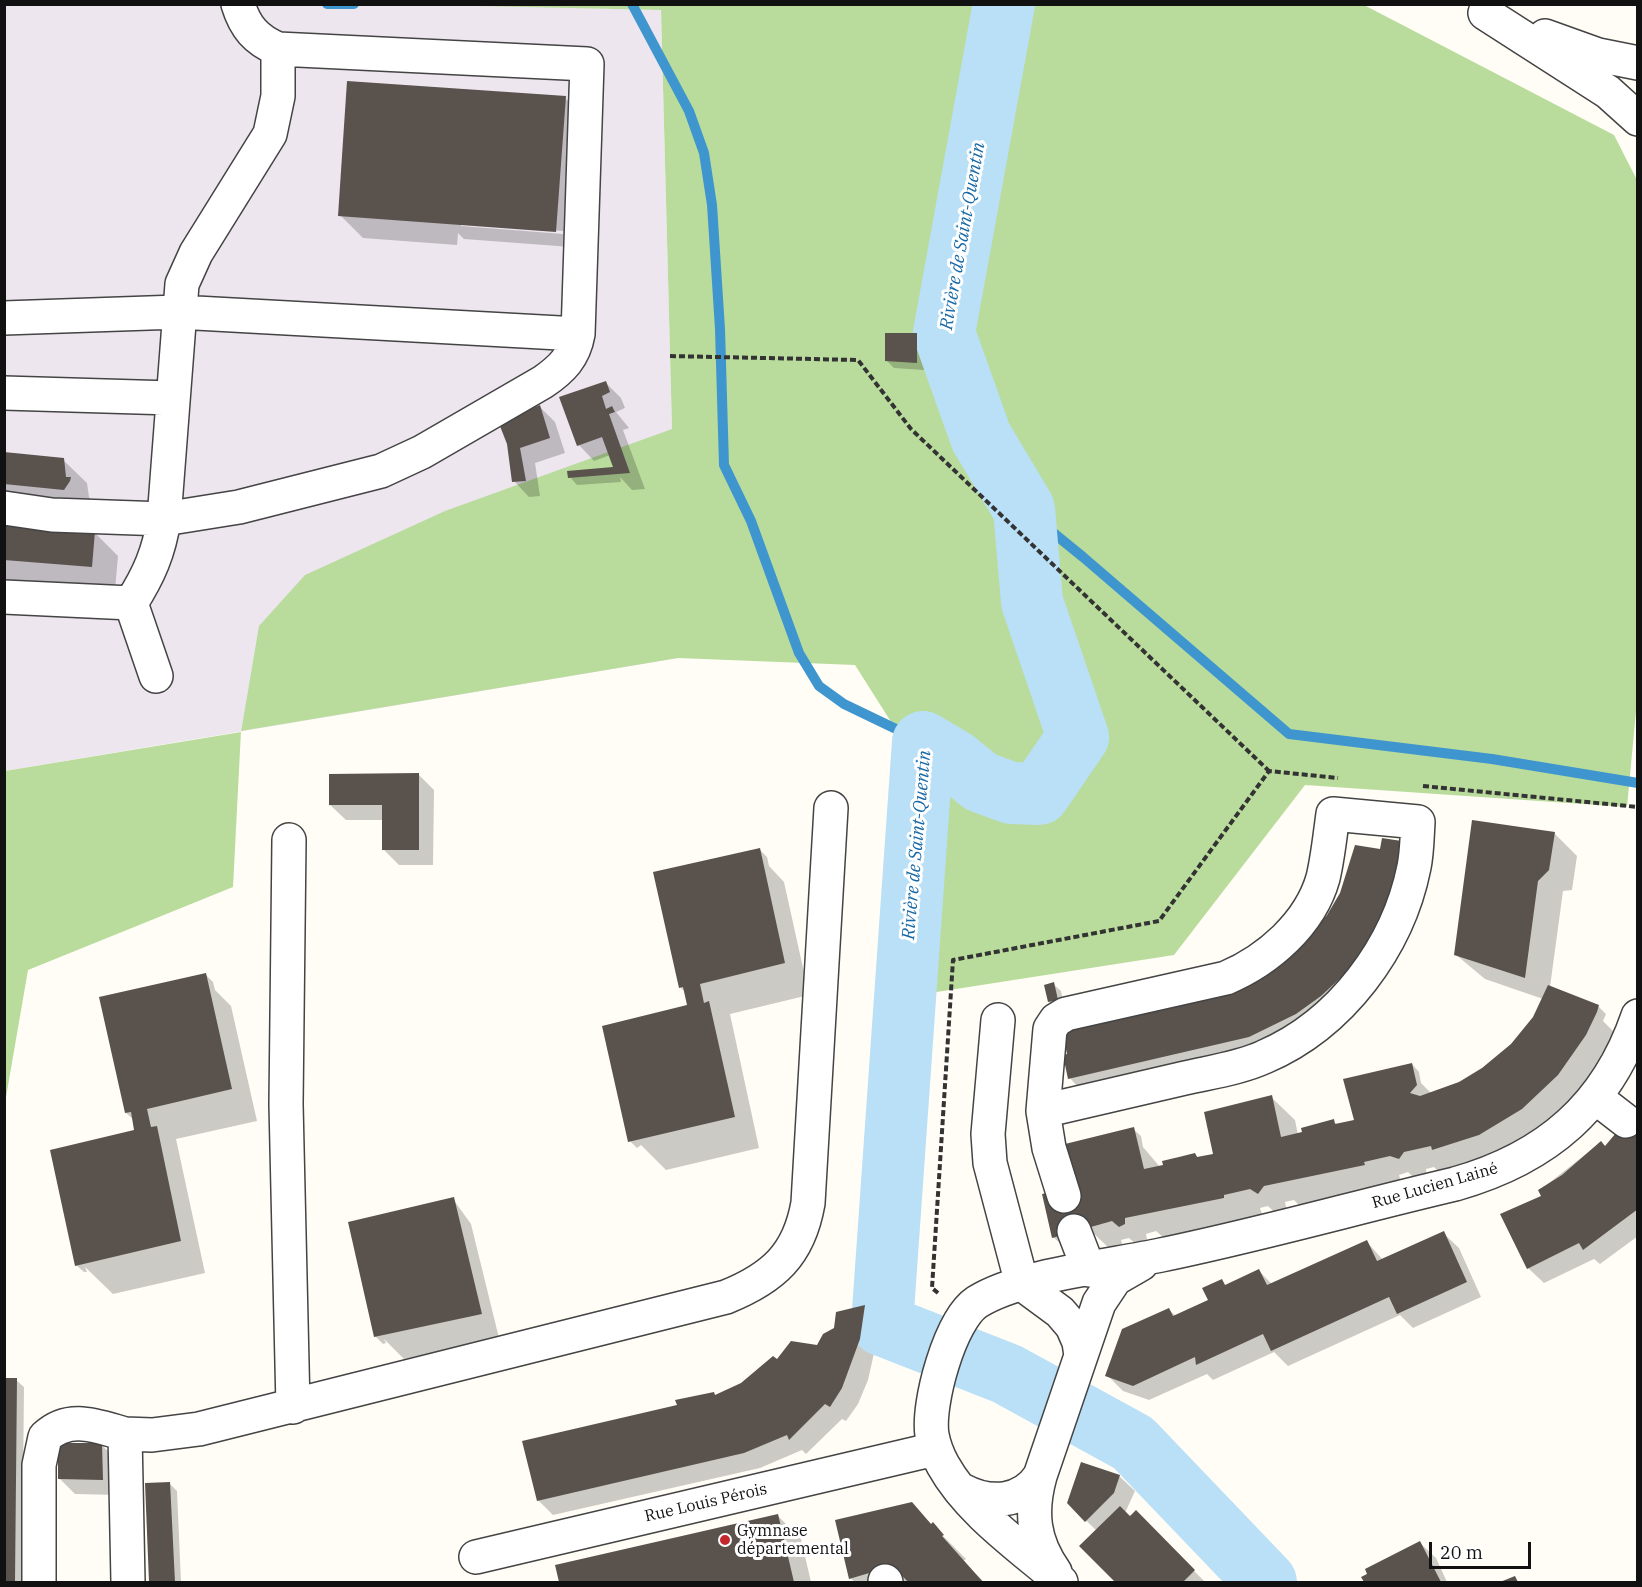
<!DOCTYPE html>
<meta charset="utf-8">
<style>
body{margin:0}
#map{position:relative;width:1642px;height:1587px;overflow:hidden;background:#fffdf5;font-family:"IBM Plex Serif",serif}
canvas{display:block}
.frame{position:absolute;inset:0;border:6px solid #111;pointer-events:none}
.scale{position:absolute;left:1429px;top:1542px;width:102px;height:27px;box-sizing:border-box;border:3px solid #111;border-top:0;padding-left:8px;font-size:18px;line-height:21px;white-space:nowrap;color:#111;-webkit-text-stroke:4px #fff;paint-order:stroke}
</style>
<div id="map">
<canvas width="1642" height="1587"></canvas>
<div class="frame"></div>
<div class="scale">20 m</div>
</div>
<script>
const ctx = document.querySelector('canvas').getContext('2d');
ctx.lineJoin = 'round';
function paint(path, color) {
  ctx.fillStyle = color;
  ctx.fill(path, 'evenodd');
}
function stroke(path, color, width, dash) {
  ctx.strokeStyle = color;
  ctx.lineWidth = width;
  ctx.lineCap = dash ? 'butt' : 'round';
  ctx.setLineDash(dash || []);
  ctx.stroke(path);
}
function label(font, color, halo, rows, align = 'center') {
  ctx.font = font + ' "IBM Plex Serif",serif';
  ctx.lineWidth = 6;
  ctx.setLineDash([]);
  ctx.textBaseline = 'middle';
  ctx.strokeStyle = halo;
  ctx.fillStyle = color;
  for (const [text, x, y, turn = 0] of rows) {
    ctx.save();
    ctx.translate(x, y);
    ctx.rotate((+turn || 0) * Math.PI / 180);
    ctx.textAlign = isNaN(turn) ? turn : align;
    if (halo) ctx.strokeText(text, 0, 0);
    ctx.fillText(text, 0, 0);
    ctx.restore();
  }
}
paint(new Path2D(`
 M433,4L661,10L678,658L5,771V5Z`), '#eee6ef');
paint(new Path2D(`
 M433,5H1364L1614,135L1638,182V690L1627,807L1305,785L1174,955L911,996L919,766L855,665L678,658L241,731L233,887L28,970L5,1103V771L241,732L259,626L305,575L445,511L672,429L661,10Z`), '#b9dc9c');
paint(new Path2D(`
 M565,98L581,114L571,247L464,239L458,233L457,245L363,238L340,215ZM461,223L563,231V234L461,226Z
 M917,335L924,342V370L894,368L886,360Z
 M606,383L621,398L625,408L616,412L629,428L623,430L645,489L632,490L620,477L621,482L577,485L570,477L616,473L610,455L594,461L579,445L561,398Z
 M540,407L555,422L565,453L535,463L540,496L529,497L514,481L508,444Z
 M4,453L63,460L87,483L89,497L93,502L4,504Z
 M4,524L94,532L118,556L115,590L4,580Z
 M418,774L434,790L433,865H399L383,849V820H346L330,805Z
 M1554,833L1577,856L1572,890L1563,891L1550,987L1599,1007L1606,1014L1603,1021L1619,1037L1581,1099L1503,1158L1439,1172L1434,1167L1426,1169V1179L1416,1180L1408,1172L1399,1175L1401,1182L1300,1206L1294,1200L1285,1202L1287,1211L1276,1214L1268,1206L1260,1208L1262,1214L1246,1218L1247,1221L1179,1237L1176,1234L1163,1237L1156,1231L1146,1234L1148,1245L1138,1246L1129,1238L1121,1240L1123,1247L1111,1250L1091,1231L1093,1236L1061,1244L1053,1237L1133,1129L1141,1136L1143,1147L1160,1167L1195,1155L1199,1158L1215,1155L1271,1097L1295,1120L1298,1135L1333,1121L1338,1125L1356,1121L1412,1064L1419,1072L1421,1083L1431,1093L1472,1077L1512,1045L1534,1018L1543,999L1485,979L1455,954Z
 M759,849L767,857L769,866L784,882L809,995L730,1014L759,1148L666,1170L641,1145L637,1148L630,1141L689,1006L686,993L680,987Z
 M1381,851L1341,993L1279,1035L1233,1051L1077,1086L1070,1078L1298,951Z
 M206,975L213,982L215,990L231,1006L257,1121L176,1139L205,1273L113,1294L85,1267L87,1272H84L76,1265L136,1131L134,1120L126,1113Z
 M1053,984L1061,991L1064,1008L1057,1009L1049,1002Z
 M1638,1110V1236L1600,1264L1594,1259L1544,1283L1528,1268L1543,1197L1540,1190L1600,1143L1606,1148Z
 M453,1199L471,1224L499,1338L404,1359L384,1339L386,1343L383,1344L375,1336Z
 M1443,1233L1459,1248L1481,1297L1413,1328L1400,1315L1288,1366L1274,1352L1213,1380L1207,1374L1149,1400L1123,1391L1107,1375L1169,1310L1176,1316L1210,1301L1222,1281L1226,1286L1259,1271L1272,1284L1367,1242L1383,1260Z
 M865,1307L872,1314L871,1323L879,1331L868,1380L858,1404L846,1421L842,1419L806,1454L802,1450L760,1468L553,1515L538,1500L716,1396L818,1347L835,1329L837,1313Z
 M4,1379L16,1380L24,1387L22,1582H4Z
 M102,1445L117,1461V1495L75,1494L59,1478Z
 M1119,1476L1135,1491L1125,1513L1130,1518L1136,1512L1205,1582H1117L1081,1546L1097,1531L1068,1503Z
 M170,1484L177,1491L181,1582H151L146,1485Z
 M911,1504L966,1559L963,1561L984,1582H855L850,1578Z
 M778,1516L801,1539L811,1582H560L557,1566Z
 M1420,1543L1436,1558L1447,1582H1365L1363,1577Z`), '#0003');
stroke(new Path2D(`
 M327,4H354
 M632,4L689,111L704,153L712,205L720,329L724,465L751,521L799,653L819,686L844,704L923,742
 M1024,509L1083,557L1289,734L1492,759L1638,783`), '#3f96cf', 10);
stroke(new Path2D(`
 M1004,4L944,333L981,437L1024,509L1032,602L1078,737L1039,794L1011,793L981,782L955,761L923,742L882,1325L1007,1374L1133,1443L1266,1582`), '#b9e0f7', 62);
paint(new Path2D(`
 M347,81L566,96L556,232L338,216Z
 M885,333H917V363L885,361Z
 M606,381L610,392L602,396L606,409L612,406L615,412L609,414L630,473L568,478L567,471L613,467L602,437L577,446L559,397Z
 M540,405L550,438L520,448L526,481L512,482L507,444L498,421Z
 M4,452L64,458L66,477H71L70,481L64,490L4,484Z
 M4,522L95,531L92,567L4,560Z
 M419,773V850H382V805H329V774Z
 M1472,820L1555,832L1549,870L1538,881L1525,978L1454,955Z
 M1382,838L1408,842L1376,933L1347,972L1321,996L1296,1014L1249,1037L1068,1079L1063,1055L1067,1054L1062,1029L1297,950L1327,915L1340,893L1355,845L1380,849Z
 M760,848L785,963L700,984L704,1003L709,1001L735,1117L628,1142L602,1026L687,1005L683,987L679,988L653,872Z
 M206,973L232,1089L147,1109L151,1127L157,1126L181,1241L75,1266L50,1150L134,1130L131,1112L125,1113L99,997Z
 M1054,982L1058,1000L1048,1002L1044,985Z
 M1548,985L1599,1005L1597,1012L1586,1035L1558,1075L1522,1109L1479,1135L1432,1150L1431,1146L1404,1152L1399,1159L1390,1156L1364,1162L1365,1165L1264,1186L1258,1194L1250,1189L1224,1195V1198L1125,1218V1224L1119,1227L1112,1221L1052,1238L1042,1194L1056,1191L1077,1192L1065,1144L1134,1127L1144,1169L1163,1165L1162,1161L1179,1157L1195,1153L1197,1157L1213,1154L1204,1112L1272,1095L1281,1137L1302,1132L1301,1128L1334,1119L1335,1124L1354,1120L1343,1079L1412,1063L1417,1085L1410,1093L1420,1096L1459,1082L1482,1068L1511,1044L1533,1017Z
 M1638,1107V1209L1583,1250L1579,1243L1527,1269L1500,1214L1541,1196L1538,1190L1562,1175L1601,1141L1605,1146Z
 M454,1197L482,1314L374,1337L348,1222Z
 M1444,1231L1467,1282L1397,1314L1389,1297L1271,1351L1263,1334L1196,1365L1195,1357L1133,1386L1105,1376L1122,1329L1169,1308L1173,1316L1208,1300L1202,1288L1222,1279L1225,1285L1259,1269L1267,1285L1367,1240L1377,1261Z
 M865,1305L860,1339L842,1388L830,1407L825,1404L789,1440L787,1435L744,1453L537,1501L522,1441L677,1405L675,1400L714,1392L715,1395L741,1383L773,1356L777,1359L791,1341L817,1345L823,1334L834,1328L836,1312Z
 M4,1378H17L15,1582H4Z
 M58,1443H102L103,1480L58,1479Z
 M1081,1462L1120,1475L1114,1493L1085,1522L1067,1503Z
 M170,1482L175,1582H149L145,1483Z
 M912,1502L931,1524L933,1522L944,1535L942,1536L983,1582H908L893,1566L849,1579L835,1520Z
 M1120,1506L1130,1516L1136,1510L1195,1570L1183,1582H1115L1079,1546Z
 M778,1514L794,1582H559L555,1565Z
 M1420,1541L1441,1582H1364L1361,1577L1367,1574L1365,1569Z
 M1515,1576L1518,1582H1500Z`), '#5a524d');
const minor = new Path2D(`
 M1485,13L1608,92L1638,119
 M1545,36L1598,55L1638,63
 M4,318L178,312L578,334
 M4,393L172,398
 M4,508L52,515L164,519L239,507L381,471L422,452L543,382C562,369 574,357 578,334L587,64L278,49C256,40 245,27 238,4
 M4,597L131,603C149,575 159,552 164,519L182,284L196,253L270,134L278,96V49
 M131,603L156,676
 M289,840L286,1104L293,1407
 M998,1020L988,1134L990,1163L1022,1284L1060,1312L1072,1326L1079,1342L1081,1356
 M1595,1097L1626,1121
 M1043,1111C1090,1100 1138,1089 1185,1078C1211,1072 1240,1068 1264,1057C1341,1024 1398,947 1414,867C1417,853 1417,837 1418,822L1333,814C1330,835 1328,857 1323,878C1310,924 1268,960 1226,978L1066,1014L1056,1020L1050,1029L1043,1111L1049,1148L1064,1196
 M1074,1231L1089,1270
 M962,1490C990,1505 1022,1503 1040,1476
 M476,1557L935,1449
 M1055,1572C1033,1541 1030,1512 1040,1476L1099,1303L1115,1279L1141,1264
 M885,1581L886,1582
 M39,1582V1465L45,1437C69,1414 97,1426 125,1434
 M128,1582L125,1434L152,1435L199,1429L726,1297C773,1278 799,1255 808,1203L831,808
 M1061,1582C1022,1548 969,1512 943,1465C938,1456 934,1446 932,1435C927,1404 950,1320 977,1302C1020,1275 1110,1266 1161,1255C1259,1235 1357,1207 1455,1184C1547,1158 1607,1106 1638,1016`);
stroke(minor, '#444', 36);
stroke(new Path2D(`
 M670,356L858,360L911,429L1269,771
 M1423,786L1638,807
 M938,1293L932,1288L953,960L1159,921L1269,771L1338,778`), '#333', 4, [6, 3]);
stroke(minor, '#fff', 33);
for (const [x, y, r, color] of [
 [725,1540,6,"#c4262e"]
]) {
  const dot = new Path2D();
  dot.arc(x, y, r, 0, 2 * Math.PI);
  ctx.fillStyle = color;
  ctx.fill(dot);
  stroke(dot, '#fff', 2);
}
label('16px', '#111', '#fff', [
 ["Rue Lucien Lainé",1435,1186,-16],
 ["Rue Louis Pérois",706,1503,-13]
]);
label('16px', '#111', '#fff', [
 ["Gymnase",737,1531],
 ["départemental",737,1549]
], 'left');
label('italic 18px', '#1768a6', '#fff', [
 ["Rivière de Saint-Quentin",963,236,-80],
 ["Rivière de Saint-Quentin",917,845,-85]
]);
</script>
